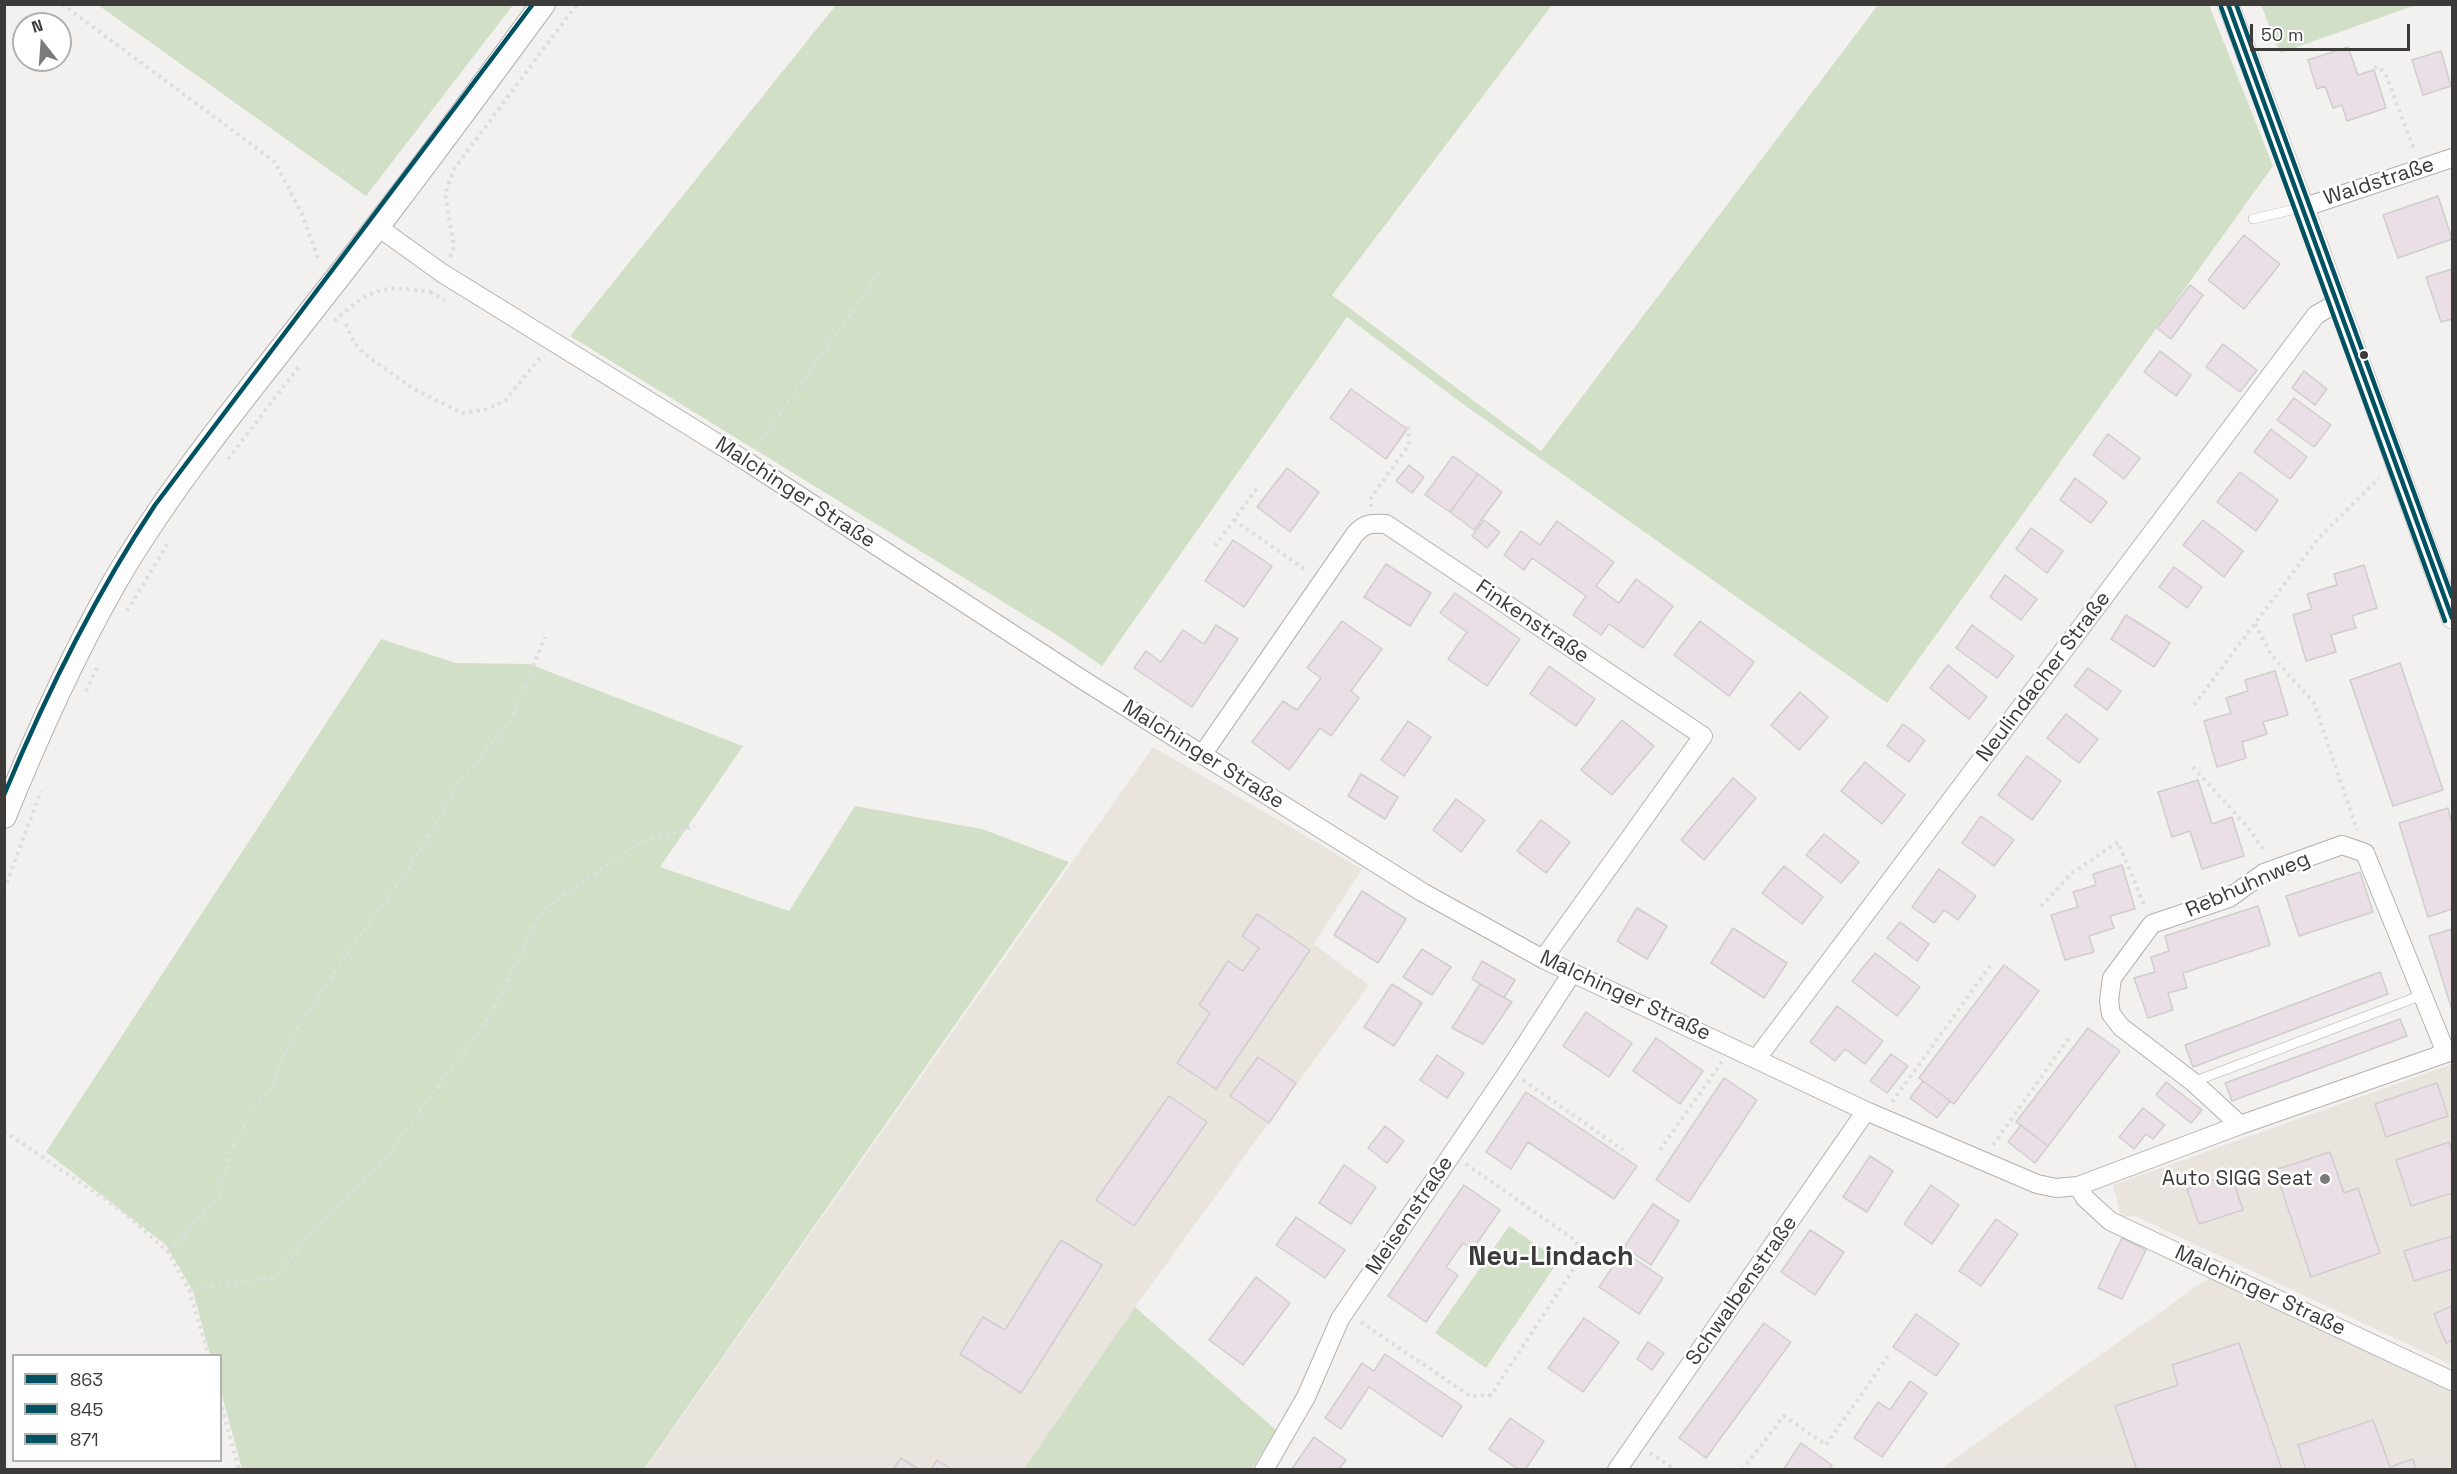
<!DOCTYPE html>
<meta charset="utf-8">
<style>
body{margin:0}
#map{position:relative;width:2457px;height:1474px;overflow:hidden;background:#f3f1ef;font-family:"Space Grotesk",sans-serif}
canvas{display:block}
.frame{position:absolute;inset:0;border:6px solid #3d3b39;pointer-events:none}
.legend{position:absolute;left:12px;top:1354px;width:210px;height:108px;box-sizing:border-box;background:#fff;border:2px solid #b1b1b0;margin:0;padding:8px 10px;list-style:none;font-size:18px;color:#3d3b39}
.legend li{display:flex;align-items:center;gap:12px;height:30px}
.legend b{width:30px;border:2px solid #b1b1b0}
.north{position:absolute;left:12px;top:12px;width:60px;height:60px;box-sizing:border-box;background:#fff;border:2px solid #b1b1b0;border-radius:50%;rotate:343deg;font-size:16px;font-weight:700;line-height:24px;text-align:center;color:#3d3b39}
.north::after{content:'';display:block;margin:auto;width:21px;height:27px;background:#7d7b79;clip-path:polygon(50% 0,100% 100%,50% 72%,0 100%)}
.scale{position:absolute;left:2250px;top:24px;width:160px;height:27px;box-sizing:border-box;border:3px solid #3d3b39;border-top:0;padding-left:8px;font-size:18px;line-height:21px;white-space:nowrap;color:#3d3b39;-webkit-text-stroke:4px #fff;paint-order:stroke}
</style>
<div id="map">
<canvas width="2457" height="1474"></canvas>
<div class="frame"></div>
<ul class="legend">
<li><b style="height:8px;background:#005262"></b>863</li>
<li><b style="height:8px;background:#005262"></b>845</li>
<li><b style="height:8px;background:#005262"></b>871</li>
</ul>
<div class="north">N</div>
<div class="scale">50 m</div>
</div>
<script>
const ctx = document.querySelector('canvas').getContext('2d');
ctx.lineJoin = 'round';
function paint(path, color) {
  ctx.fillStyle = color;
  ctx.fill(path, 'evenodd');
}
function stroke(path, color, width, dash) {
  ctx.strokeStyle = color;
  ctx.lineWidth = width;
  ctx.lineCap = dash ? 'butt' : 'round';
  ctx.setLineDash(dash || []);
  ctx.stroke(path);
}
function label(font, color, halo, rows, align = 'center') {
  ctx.font = font + ' "Space Grotesk",sans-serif';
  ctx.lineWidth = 5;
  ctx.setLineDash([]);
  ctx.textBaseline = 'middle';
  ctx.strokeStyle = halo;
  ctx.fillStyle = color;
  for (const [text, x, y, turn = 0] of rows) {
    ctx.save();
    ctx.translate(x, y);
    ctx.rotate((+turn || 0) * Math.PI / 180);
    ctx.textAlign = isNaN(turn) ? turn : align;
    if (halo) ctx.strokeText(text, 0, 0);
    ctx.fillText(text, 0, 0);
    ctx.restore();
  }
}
paint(new Path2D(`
 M1153,747L1362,869L1314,944L1369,985L1135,1307L1024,1469L644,1470Z
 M2452,1064V1365L2135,1216L2121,1217L2113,1185Z
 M2214,1274L2452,1378V1469L1939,1470Z`), '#eae4de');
paint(new Path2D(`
 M98,5H513L366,196Z
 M836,5H1552L1332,295L1541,451L1878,5H2209L2273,166L1887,703L1463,404L1347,317L1102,666L1057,635L570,336Z
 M2261,5H2416L2280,53Z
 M381,639L456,663L529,664L743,746L660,867L789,911L855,806L982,829L1069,862L644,1469H242L221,1392L220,1356L210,1355L193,1291L166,1245L46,1152Z
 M1509,1226L1559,1260L1486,1368L1435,1333Z
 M1135,1307L1276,1430L1252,1469H1024Z`), '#d1dfc6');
const building = new Path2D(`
 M2348,47L2358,75L2374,70L2386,108L2347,121L2342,105L2333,108L2325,86L2317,89L2308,60Z
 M2441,51L2451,86L2423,95L2412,60Z
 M2438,196L2452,239L2398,258L2383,215Z
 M2244,235L2280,264L2244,309L2208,280Z
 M2452,269V319L2441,322L2426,277Z
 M2190,285L2203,295L2171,339L2157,328Z
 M2223,344L2257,370L2240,392L2206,367Z
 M2160,351L2191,375L2176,396L2144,372Z
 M2304,371L2327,389L2315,405L2292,388Z
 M1351,389L1407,429L1386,459L1330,418Z
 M2294,398L2331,425L2314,447L2277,420Z
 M2271,429L2307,457L2290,479L2254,452Z
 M2108,434L2140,458L2124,479L2093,455Z
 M1453,456L1478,474L1450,512L1425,495Z
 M1409,465L1424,477L1412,493L1396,481Z
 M1287,468L1319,492L1290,532L1257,507Z
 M2240,472L2278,500L2256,531L2217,502Z
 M1478,474L1502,492L1474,530L1450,512Z
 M2075,478L2107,502L2091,523L2060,500Z
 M1484,520L1500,532L1487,548L1472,536Z
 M2203,520L2243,551L2224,577L2183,545Z
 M1557,521L1614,562L1596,586L1619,603L1636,579L1673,606L1643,648L1609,624L1601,635L1573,615L1586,596L1532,558L1524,570L1504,555L1521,531L1540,545Z
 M2031,528L2063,551L2047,573L2016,549Z
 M1233,540L1272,566L1244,607L1205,581Z
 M1386,564L1431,593L1410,626L1364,597Z
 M2364,565L2377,608L2352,616L2356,628L2331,635L2336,652L2306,661L2293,615L2312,609L2307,594L2337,585L2334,574Z
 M2174,567L2202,587L2187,608L2159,587Z
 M2005,575L2037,599L2021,620L1990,597Z
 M1455,593L1520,639L1487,686L1448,659L1467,632L1440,613Z
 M2126,615L2170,643L2154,667L2111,639Z
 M1342,621L1382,649L1351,691L1359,698L1331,736L1320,728L1289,770L1252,742L1283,701L1297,710L1321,678L1307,668Z
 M1700,621L1754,662L1729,696L1674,655Z
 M1216,625L1238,639L1192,707L1134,668L1146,651L1161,662L1183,630L1204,644Z
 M1972,625L2014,656L1997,678L1956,648Z
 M2400,663L2443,790L2393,806L2350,680Z
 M1948,665L1987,697L1969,719L1930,688Z
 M1549,666L1595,699L1576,726L1530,694Z
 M2088,668L2121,691L2107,710L2074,686Z
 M2275,671L2288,715L2263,722L2267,734L2242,742L2246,758L2217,767L2204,721L2231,713L2226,698L2248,691L2245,680Z
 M1800,692L1828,717L1799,750L1771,725Z
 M2066,714L2098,739L2079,763L2047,738Z
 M1622,720L1654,746L1612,795L1581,770Z
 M1408,721L1431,737L1404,776L1381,760Z
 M1903,724L1925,740L1909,762L1887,746Z
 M2027,756L2061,781L2032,820L1998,795Z
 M1865,762L1905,795L1882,824L1841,791Z
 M1361,774L1398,797L1385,819L1348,796Z
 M1733,778L1756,798L1704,860L1681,840Z
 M2198,780L2212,824L2232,817L2244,856L2202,869L2190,831L2172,837L2158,792Z
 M1456,799L1485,820L1461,852L1433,830Z
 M2448,808L2452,824V909L2428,917L2399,823Z
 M1981,816L2014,840L1994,866L1962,843Z
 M1541,820L1570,842L1546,873L1517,851Z
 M1824,834L1859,862L1841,883L1806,855Z
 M2122,865L2135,909L2110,916L2114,928L2089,936L2094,952L2065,960L2051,915L2078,907L2073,892L2096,885L2093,874Z
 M1784,866L1823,897L1802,924L1762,893Z
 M1939,869L1976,896L1958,920L1944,910L1934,923L1912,907Z
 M2360,872L2373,912L2299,936L2286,896Z
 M1362,891L1406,919L1378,963L1334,935Z
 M2258,906L2270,945L2183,973L2187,988L2168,993L2173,1010L2148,1018L2134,978L2155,972L2151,957L2169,951L2165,936Z
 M1637,908L1667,926L1647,959L1617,941Z
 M1257,914L1310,950L1216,1089L1177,1063L1210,1013L1199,1005L1228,961L1243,971L1259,948L1242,936Z
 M1900,922L1929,944L1917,961L1887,938Z
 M1733,928L1787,963L1764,998L1711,963Z
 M2452,929V1010L2429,936Z
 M1422,949L1451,967L1432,995L1403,977Z
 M1875,953L1920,987L1897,1016L1852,981Z
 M1482,961L1515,980L1504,998L1472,979Z
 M2004,965L2039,991L1954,1104L1919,1078Z
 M2380,972L2388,994L2193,1067L2185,1045Z
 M1392,984L1422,1003L1394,1046L1364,1027Z
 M1480,984L1512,1002L1483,1044L1452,1028Z
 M1837,1006L1883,1041L1865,1064L1845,1049L1835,1061L1810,1042Z
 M1586,1012L1632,1043L1609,1077L1563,1046Z
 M2400,1019L2407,1036L2232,1101L2225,1083Z
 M2088,1028L2120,1051L2048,1146L2016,1122Z
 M1656,1038L1703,1071L1680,1104L1633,1071Z
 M1891,1054L1908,1066L1887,1093L1870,1081Z
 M1437,1055L1464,1073L1447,1098L1420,1080Z
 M1258,1057L1296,1083L1269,1123L1230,1096Z
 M1724,1078L1757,1100L1689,1202L1656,1180Z
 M1923,1081L1950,1101L1937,1118L1910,1098Z
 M2166,1082L2202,1110L2191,1123L2156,1095Z
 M2437,1083L2448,1116L2386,1137L2375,1104Z
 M1526,1092L1637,1166L1614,1199L1528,1142L1511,1169L1486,1152Z
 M1169,1096L1207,1122L1134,1226L1096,1200Z
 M2143,1108L2165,1125L2153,1139L2146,1134L2134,1149L2119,1137Z
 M2021,1125L2048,1146L2035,1163L2008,1142Z
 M1385,1126L1404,1141L1387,1163L1368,1148Z
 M2449,1142L2452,1152V1193L2411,1206L2396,1160Z
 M2330,1152L2344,1193L2358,1188L2380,1253L2311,1277L2275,1170Z
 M1870,1156L1893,1171L1867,1212L1843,1197Z
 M1344,1165L1376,1187L1351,1224L1319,1203Z
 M2231,1174L2243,1210L2199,1224L2187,1189Z
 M1464,1185L1500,1210L1472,1250L1463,1243L1446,1267L1458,1275L1426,1322L1388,1296Z
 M1931,1185L1959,1205L1932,1244L1904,1224Z
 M1653,1204L1679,1221L1651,1265L1624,1247Z
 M1296,1217L1345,1250L1325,1278L1276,1245Z
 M1996,1219L2018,1234L1981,1286L1959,1271Z
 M1810,1230L1844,1252L1815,1295L1781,1272Z
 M2452,1236V1269L2414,1281L2404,1251Z
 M2122,1238L2146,1250L2122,1299L2098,1288Z
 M1061,1240L1102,1265L1021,1393L960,1354L983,1317L1005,1330Z
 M1623,1251L1663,1278L1639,1314L1599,1287Z
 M1256,1277L1290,1303L1243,1365L1209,1340Z
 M2452,1306V1340L2446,1343L2434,1314Z
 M1916,1314L1959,1344L1936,1376L1893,1347Z
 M1584,1318L1619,1342L1583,1392L1548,1368Z
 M1764,1323L1791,1342L1706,1458L1679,1438Z
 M1648,1342L1664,1353L1652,1370L1637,1359Z
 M2239,1343L2282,1470H2137L2115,1406L2178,1385L2172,1365Z
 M1385,1354L1462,1406L1442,1437L1369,1387L1341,1429L1325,1418L1362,1363L1374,1371Z
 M1910,1381L1927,1393L1882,1457L1854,1438L1878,1402L1890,1410Z
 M1510,1418L1544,1441L1525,1470H1519L1489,1449Z
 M2373,1420L2390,1467L2413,1459L2416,1470H2306L2298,1445Z
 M1314,1437L1346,1460L1338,1470H1291Z
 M1801,1443L1832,1465L1829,1470H1783Z
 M901,1458L920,1470H897L894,1468Z
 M937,1460L952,1470H931Z`);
paint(building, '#eadfe7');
stroke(building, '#cfcdcd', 1.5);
const service = new Path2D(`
 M2253,219L2304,207
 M2193,1082L2422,995`);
const minor = new Path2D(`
 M2305,207L2452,158
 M378,227L442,273L746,461L1083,680L1422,892L1543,959L1866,1111L2037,1184L2056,1188L2078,1186L2240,1125L2452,1051
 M1202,755L1355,534C1365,523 1372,523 1386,524L1703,736L1543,959
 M1757,1058L2316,315L2337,303
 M2240,1125L2193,1082L2121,1027L2111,1014L2109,1001L2112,978L2152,924L2229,898L2264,873L2342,845L2365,853L2446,1053
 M2078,1186L2085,1198L2110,1221L2452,1381
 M1264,1470L1306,1397L1340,1319L1509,1070L1572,973
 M1617,1470L1866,1111`);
const tertiary = new Path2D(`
 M2228,4C2306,208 2377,413 2452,618`);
const secondary = new Path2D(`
 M4,816C36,737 71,659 113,585C173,481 251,389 324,295C399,200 471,102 543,4`);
stroke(service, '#b3b1af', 10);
stroke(minor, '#b3b1af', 20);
stroke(tertiary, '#b3b1af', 22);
stroke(secondary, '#b3b1af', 26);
stroke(new Path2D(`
 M62,4L275,162L302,214L319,261
 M2374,68L2379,67L2386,75L2415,152
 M450,257L454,246L445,194L454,169L577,4
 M430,292L445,300
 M334,321C370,289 381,284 430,292L431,289
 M346,324L354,343L366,355L412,388L462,413L484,410L505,401L542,355
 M757,446L883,268
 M228,459L300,365
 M1371,507V497L1409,445L1408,422
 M1234,520L1307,571
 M1215,546L1257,488
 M127,611L168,543
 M2255,624L2272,656L2314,703L2357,830
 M86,691L97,668
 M2194,705L2318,539L2379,478
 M2193,767L2246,825L2266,853
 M4,890L41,791
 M2041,906L2072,873L2118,842L2145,907
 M1523,1080L1623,1150
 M1892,1102L1990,966
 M4,1131L125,1213L168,1252L189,1290L209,1356
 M1993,1145L2071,1035
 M1660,1150L1722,1062
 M168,1252L221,1196L229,1155L251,1113L271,1087L293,1035L359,936L406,873L466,773L511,721L545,637
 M189,1290L276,1277L300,1246L378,1168L490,1016L541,911L639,843L695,826
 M1361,1322L1470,1396L1491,1395L1580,1259L1576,1241L1466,1164
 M220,1400L239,1470
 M1650,1453L1676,1470
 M1742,1470L1784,1416L1826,1445L1888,1356`), '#dddddc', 4, [3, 4.5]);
stroke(service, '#fdfdfd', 9);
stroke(minor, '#fdfdfd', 18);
stroke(tertiary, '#fdfdfd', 21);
stroke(secondary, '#fdfdfd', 24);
stroke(new Path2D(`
 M2228,4L2452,618`), '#005262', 4.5);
stroke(new Path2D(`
 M2221,7L2445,621`), '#005262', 4.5);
stroke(new Path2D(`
 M2236,4L2452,597
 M4,795C46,694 94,597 155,505L533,4`), '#005262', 4.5);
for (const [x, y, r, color] of [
 [2364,355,5,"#3d3b39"],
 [2325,1179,6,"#7d7b79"]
]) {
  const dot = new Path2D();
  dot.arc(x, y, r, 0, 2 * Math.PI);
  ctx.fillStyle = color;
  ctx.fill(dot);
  stroke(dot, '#fff', 2);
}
label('21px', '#3d3b39', '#fff', [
 ["Waldstraße",2379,182,-18],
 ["Malchinger Straße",795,493,33],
 ["Finkenstraße",1532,622,34],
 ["Neulindacher Straße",2044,677,-53],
 ["Malchinger Straße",1203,755,32],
 ["Rebhuhnweg",2248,885,-24],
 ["Malchinger Straße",1625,996,25],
 ["Meisenstraße",1410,1216,-56],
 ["Schwalbenstraße",1742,1291,-55],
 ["Malchinger Straße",2260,1291,25]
]);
label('21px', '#3d3b39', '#fff', [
 ["Auto SIGG Seat",2313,1179]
], 'right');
label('bold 27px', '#3d3b39', '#fff', [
 ["Neu-Lindach",1551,1258]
]);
</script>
